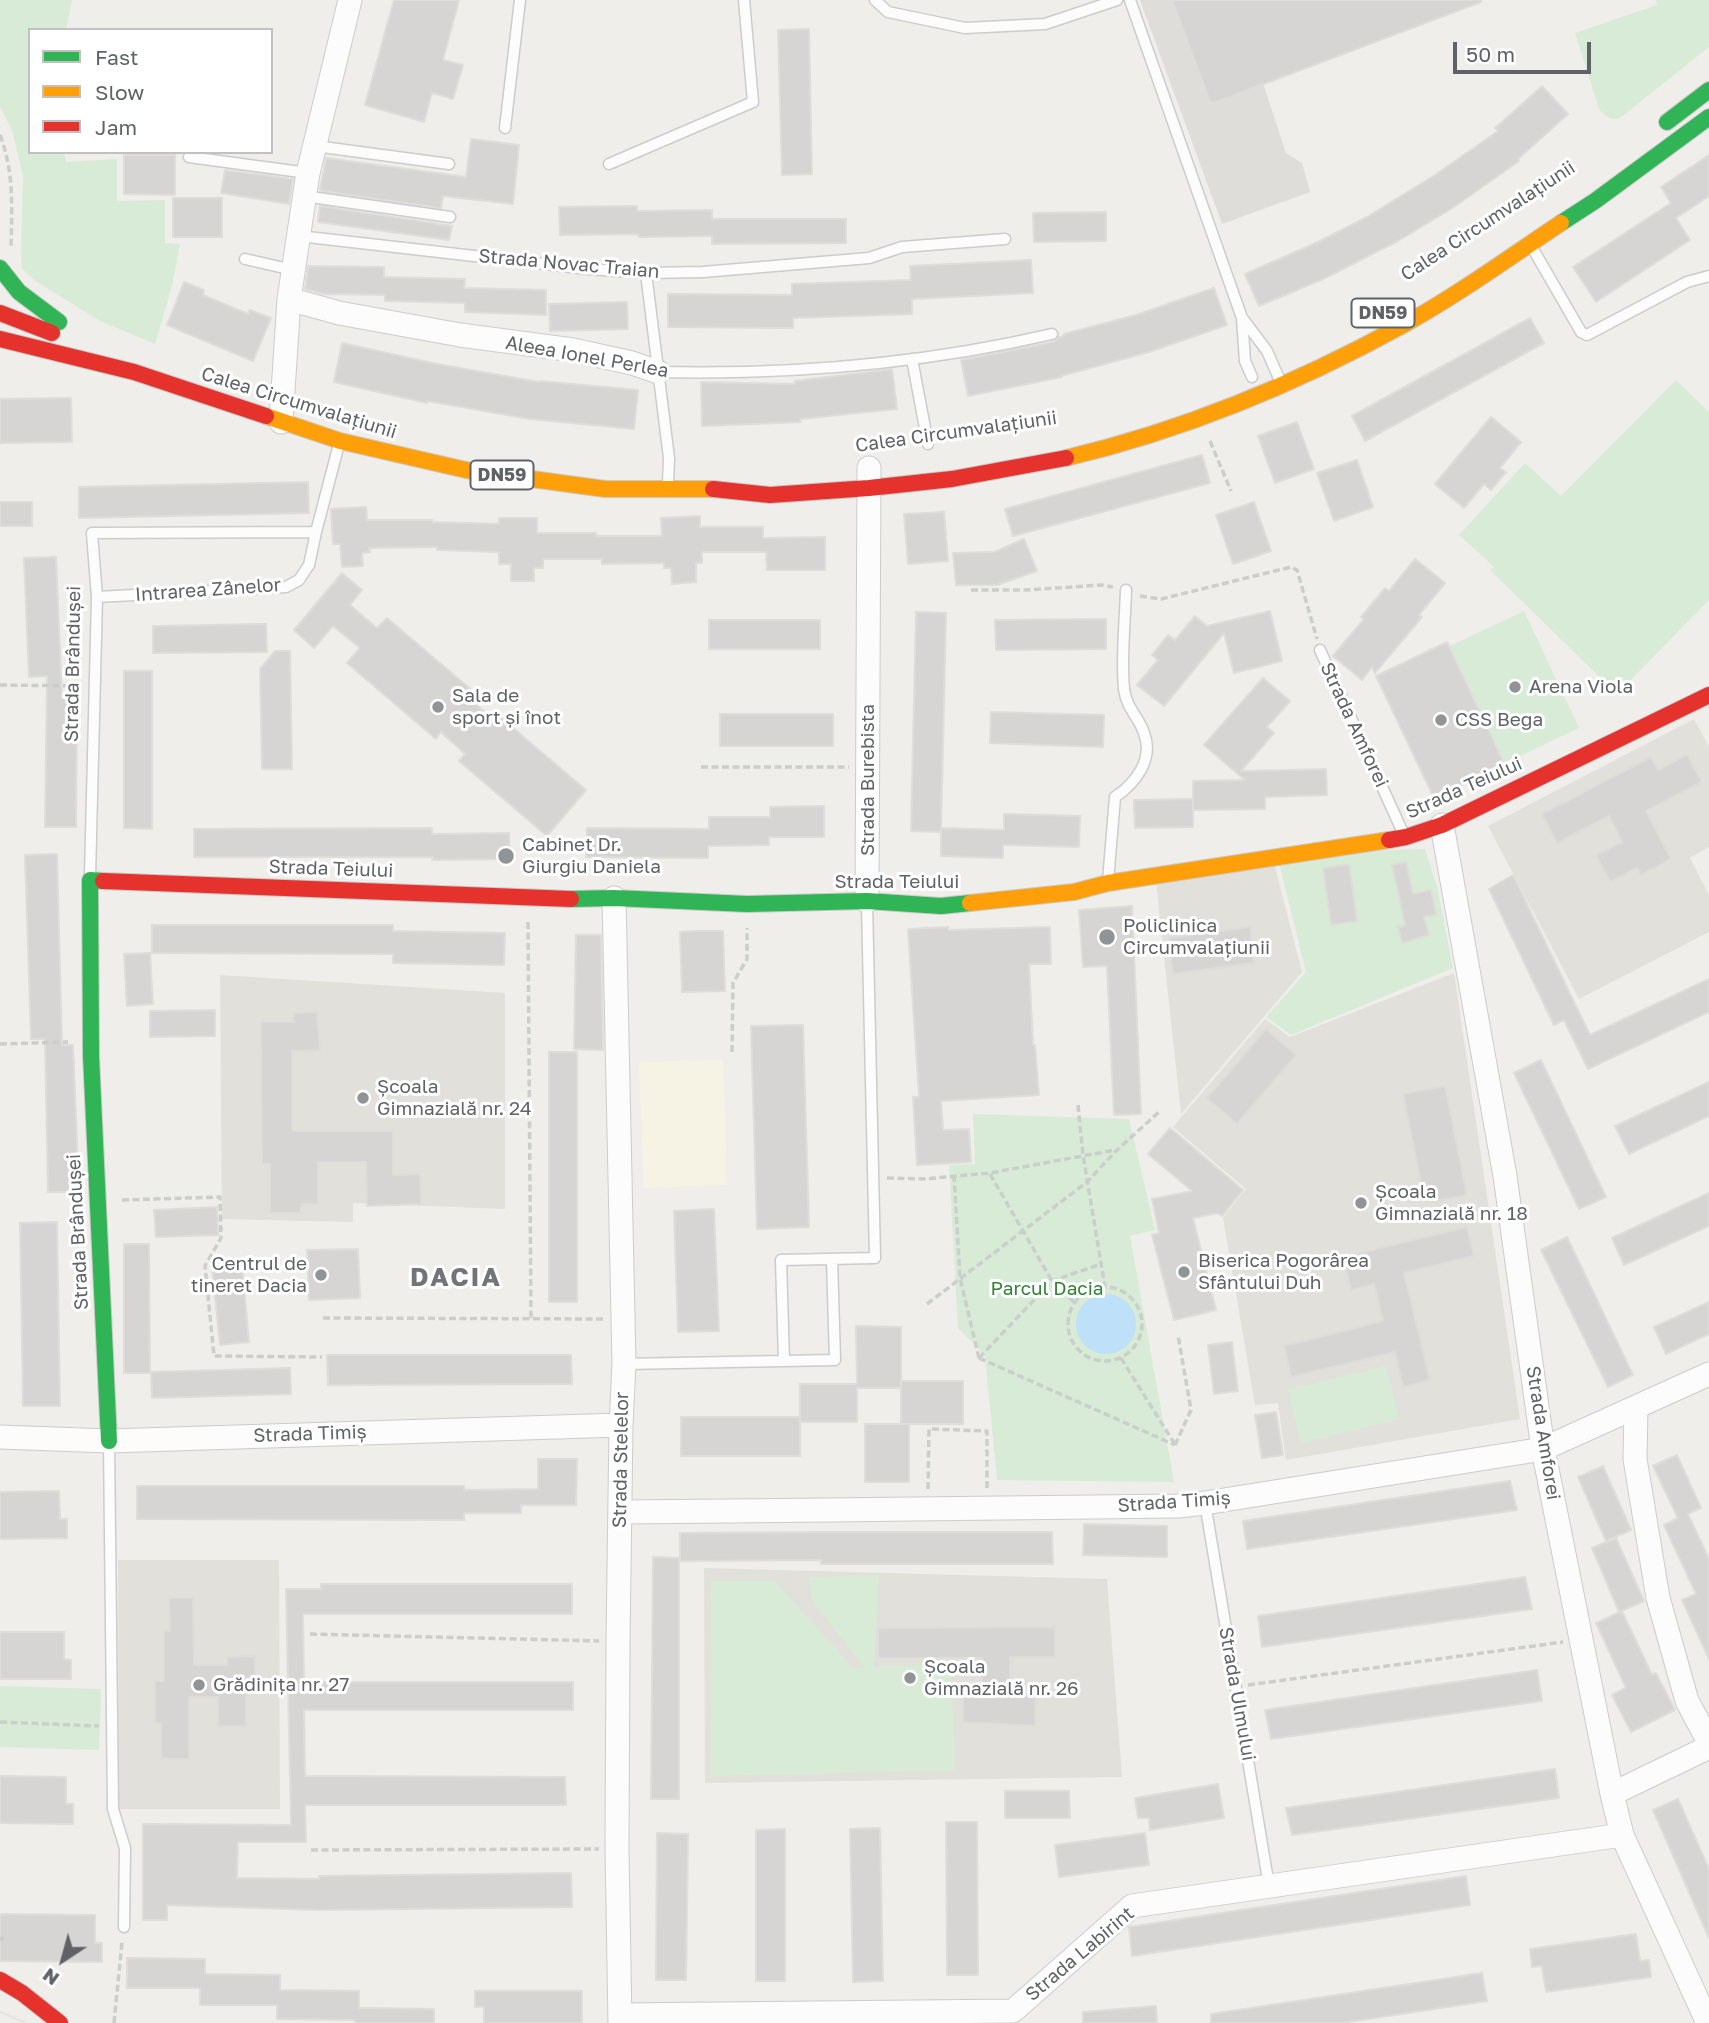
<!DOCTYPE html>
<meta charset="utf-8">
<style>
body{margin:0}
#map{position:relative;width:1709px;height:2023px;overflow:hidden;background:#efeeea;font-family:"Golos Text",sans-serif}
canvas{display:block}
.legend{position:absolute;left:28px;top:28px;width:245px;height:126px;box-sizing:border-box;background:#fff;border:2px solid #bfc1c3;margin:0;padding:9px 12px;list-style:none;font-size:21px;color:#5f6368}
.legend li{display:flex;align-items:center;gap:14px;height:35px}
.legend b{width:35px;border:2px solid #bfc1c3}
.north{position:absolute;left:28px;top:1925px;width:70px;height:70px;-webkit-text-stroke:5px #fff;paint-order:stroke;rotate:216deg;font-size:19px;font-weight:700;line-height:28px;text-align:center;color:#5f6368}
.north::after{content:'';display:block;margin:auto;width:24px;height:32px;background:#5f6368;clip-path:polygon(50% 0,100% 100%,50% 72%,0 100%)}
.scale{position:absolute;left:1453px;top:42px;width:138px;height:32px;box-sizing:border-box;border:4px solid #5f6368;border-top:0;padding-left:9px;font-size:21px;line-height:24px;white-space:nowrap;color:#5f6368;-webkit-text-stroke:5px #fff;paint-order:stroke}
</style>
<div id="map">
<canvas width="1709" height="2023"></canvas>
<ul class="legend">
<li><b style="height:9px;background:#30b455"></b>Fast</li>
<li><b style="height:9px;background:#ff9f0a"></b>Slow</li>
<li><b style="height:9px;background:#e5322d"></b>Jam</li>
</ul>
<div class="north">N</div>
<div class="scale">50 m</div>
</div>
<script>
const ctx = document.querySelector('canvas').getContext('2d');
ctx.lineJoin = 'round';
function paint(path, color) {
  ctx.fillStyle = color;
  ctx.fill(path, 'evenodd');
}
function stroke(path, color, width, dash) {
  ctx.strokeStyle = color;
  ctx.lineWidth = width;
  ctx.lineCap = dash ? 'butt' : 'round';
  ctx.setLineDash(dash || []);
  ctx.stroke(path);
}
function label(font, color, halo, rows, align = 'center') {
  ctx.font = font + ' "Golos Text",sans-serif';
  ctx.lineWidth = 6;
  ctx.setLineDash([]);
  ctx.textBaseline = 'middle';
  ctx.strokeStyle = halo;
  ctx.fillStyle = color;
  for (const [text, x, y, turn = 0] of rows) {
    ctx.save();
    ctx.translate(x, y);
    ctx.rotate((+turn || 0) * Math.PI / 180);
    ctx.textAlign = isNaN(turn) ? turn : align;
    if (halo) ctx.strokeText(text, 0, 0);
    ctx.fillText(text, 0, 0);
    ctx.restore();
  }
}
paint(new Path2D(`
 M723,1060L727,1185L644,1188L639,1062Z`), '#f7f3e4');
paint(new Path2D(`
 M1140,0H1172L1211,103L1263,83L1286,153L1302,163L1310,192L1222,224Z`), '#dfddda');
paint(new Path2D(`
 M1694,719L1709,747V847L1690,858L1709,895V932L1579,999L1488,826Z
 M1274,863L1302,972L1181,1114L1156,882Z
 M1454,973L1520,1419L1286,1460L1278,1403L1255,1405L1223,1218L1246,1189L1173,1127L1265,1019L1290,1037Z
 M220,975L505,993V1209L353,1203V1222L222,1219Z
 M118,1560H279L280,1809H119Z
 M704,1568L1107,1579L1122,1777L705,1783Z`), '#e2e0da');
paint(new Path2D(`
 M0,0H72L66,30H30V152H64L66,162L117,159V201L165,200V243L180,244L172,286L155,344L100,321L37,282L22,269L21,253L23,176L12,130L0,107Z
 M1656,0H1709V47L1620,118C1610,121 1606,117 1599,109L1575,33L1657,5Z
 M1676,380L1709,412V600L1617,694L1490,570L1494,567L1459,535L1525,463L1561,496Z
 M1524,611L1579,728L1505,763L1450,646Z
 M1425,849L1437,886L1453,968L1291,1035L1266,1017L1306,972L1279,863L1362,851Z
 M973,1114L1129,1119L1155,1230L1130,1236L1174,1482L997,1480L985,1356L958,1328L949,1165L975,1164Z
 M1386,1366L1399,1419L1301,1443L1288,1390Z
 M879,1575L874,1667L951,1664L955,1770L711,1776V1581H775L853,1668H865L812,1601L809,1577Z
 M0,1686L101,1689L99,1750L0,1747Z`), '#d8ebd6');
paint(new Path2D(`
 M1076 1324a30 30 0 1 1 60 0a30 30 0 1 1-60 0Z`), '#bfe0f9');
const building = new Path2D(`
 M394,0H459L443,60L463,65L453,99L432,93L424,122L365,105Z
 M1172,0H1481V2L1211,104Z
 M809,29L812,174L782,175L778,30Z
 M1542,86L1568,114L1518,159L1519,161L1454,207L1398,241L1323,279L1259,306L1245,274L1318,242L1367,217L1435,175L1498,131L1495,128Z
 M471,139L519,145L513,204L443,196L441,208L322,191L320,189L326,158L466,177Z
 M124,155H175V195L124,194Z
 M1709,155V196L1676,218L1690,240L1596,302L1573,267L1671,203L1661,187Z
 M225,170L293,179L289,204L221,193Z
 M173,198H222V237H173Z
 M320,206L452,226L449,240L318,222Z
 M637,206V211L712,210V219H846V243L712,244V236L639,237L638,234L560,235L559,207Z
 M1106,212V241L1034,242L1033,213Z
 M1031,260L1033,293L912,299V314L793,318V328L668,327V294L792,295V284L911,280L910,266Z
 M308,266L384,267V277L465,279L464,288L546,290V315L465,312V303L385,301V295L324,294L305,289Z
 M184,282L204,290L203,295L248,314L250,310L271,318L253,361L167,325Z
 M1214,288L1227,325L1149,352L1061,376L1062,377L968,396L961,360L1054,342L1059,337L1064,336V334L1136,315Z
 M627,302L628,329L550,331L549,304Z
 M1530,318L1544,343L1365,441L1352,416Z
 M342,343L432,363L539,382L540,381L638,390L634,429L530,419L427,401V403L334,382Z
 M892,369L897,409L800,419L801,422L702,426L701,382L795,384V381Z
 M71,398L72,442L0,443V399Z
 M1491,417L1521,442L1500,468L1506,472L1491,490L1484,484L1464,508L1435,484Z
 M1297,422L1314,469L1275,483L1258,436Z
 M1202,455L1210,483L1013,536L1005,509Z
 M1357,460L1373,507L1334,521L1317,473Z
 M308,482L309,513L79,518V487Z
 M0,502H32V526H0Z
 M1254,502L1271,551L1233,564L1216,515Z
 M366,507L367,520H432L433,522L499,524V518H537V533H596V536H662L661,518L700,516V527H763V538L825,537V570H767L766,552H702V563H696V582L672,584L671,568H664V563L602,564V559H543V568H534V581H511V564H499V552L437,550V547L369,548L370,552L362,553L363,566L342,567L340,544H333L331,509Z
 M944,512L948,561L908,564L904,514Z
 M1024,539L1037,571L997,585H956L953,553L994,552Z
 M56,557L62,698H77L76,827H45L47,676L29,677L24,558Z
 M1415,559L1445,583L1419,615L1422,617L1375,673L1372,667L1362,680L1333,656L1364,619L1361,617L1385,588L1389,591Z
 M342,573L362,590L350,605L377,628L387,618L474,692L469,698L494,720L498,715L586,790L547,836L459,761L465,754L441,732L436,739L347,663L360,648L333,626L314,648L294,630Z
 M1270,611L1282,661L1234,673L1224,633L1164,706L1137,685L1158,660L1152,655L1168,635L1175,640L1195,616L1207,626Z
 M916,612L946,613L941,832L911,831Z
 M1106,619V649L996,650L995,620Z
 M709,620H820V649H709Z
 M266,624L267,652L153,653V626Z
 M1447,642L1505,765L1434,798L1376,676Z
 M275,651H290L292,769H262L260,669Z
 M124,671H152V829L124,828Z
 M1263,678L1290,701L1267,727L1274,733L1241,771L1326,769L1327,795L1265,797V809L1193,810V781L1245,780L1204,745Z
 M991,712L1104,715L1103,747L990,743Z
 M720,714H833V746H720Z
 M1687,754L1702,782L1646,811L1671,859L1641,875L1637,868L1610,882L1596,855L1622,842L1609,816L1557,843L1542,814L1651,757L1658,770Z
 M1193,799V827L1135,828L1134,800Z
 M824,806V837H769V845L708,846V858L586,857L587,828L709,829V817H770V807Z
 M1004,814L1080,816L1079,847L1003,845V858L941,856V828L1004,830Z
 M432,828V834L509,833L510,859L432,860L433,857H194V829Z
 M57,854L62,1045H73L79,1192H48L45,1039H31L25,855Z
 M1406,862L1413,894L1431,890L1436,915L1424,917L1429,935L1402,943L1398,927L1405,925L1392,865Z
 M1349,864L1357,921L1331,925L1323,868Z
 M1513,875L1590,1035L1709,979V1012L1588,1069L1564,1020L1554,1025L1489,889Z
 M1132,906L1141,1114L1114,1115L1107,966L1083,967L1079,910Z
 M152,925H393V931L505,933L504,965L393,963V954L152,953Z
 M948,927V930L1050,927L1051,964H1029L1033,1045H1035L1039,1095L941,1101L943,1130L969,1129L971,1162L917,1165L913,1097H919L908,929Z
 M1250,927L1254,963L1173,974L1169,938Z
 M695,931H723L725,991L682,992L680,932Z
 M576,935H601L603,1050L574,1049Z
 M150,953L153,1004L127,1006L124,954Z
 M215,1010V1036L150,1037V1011Z
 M317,1012L320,1050L292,1051V1131H393V1175L420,1174L421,1204L367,1206L366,1162H318V1204H301V1213H270V1164H262L261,1022H294L293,1013Z
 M803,1025L809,1227L757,1229L751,1026Z
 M1266,1029L1296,1055L1237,1124L1207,1098Z
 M549,1052H577V1302H549Z
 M1541,1060L1606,1197L1579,1209L1514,1073Z
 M1709,1082V1116L1629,1154L1615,1126Z
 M1445,1086L1467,1195L1425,1203L1403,1094Z
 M1170,1128L1243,1190L1222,1216L1218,1213L1193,1218L1216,1310L1174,1320L1152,1235L1159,1233L1152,1199L1192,1191L1148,1154Z
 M1709,1193V1226L1624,1265L1612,1238Z
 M217,1207L218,1235L156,1237L154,1210Z
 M714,1209L719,1331L678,1332L674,1211Z
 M57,1222L60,1406H23L20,1223Z
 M1467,1227L1474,1256L1404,1273L1430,1380L1403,1387L1395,1352L1291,1377L1284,1346L1383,1321L1374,1284L1351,1290L1343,1257Z
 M1567,1237L1633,1375L1608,1387L1541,1250Z
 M124,1244H149L150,1373H124Z
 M358,1249L360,1298L309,1300L307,1250Z
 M242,1264L249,1342L220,1345L212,1267Z
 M1709,1302V1334L1666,1354L1654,1327Z
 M856,1326L901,1327V1388H857V1422H800V1384H857Z
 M1232,1342L1238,1391L1214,1394L1208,1345Z
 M327,1355H571L572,1384L328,1385Z
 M290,1368L291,1394L152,1398L151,1372Z
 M901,1381H963V1424H901Z
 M1276,1412L1283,1455L1262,1458L1255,1415Z
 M681,1417H800V1456H681Z
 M865,1424H909V1482H865Z
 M1677,1455L1701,1508L1688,1514L1709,1559V1659L1682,1600L1696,1594L1664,1525L1678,1518L1653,1466Z
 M538,1459H577L576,1505H521V1513H464V1520L137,1519V1486H464V1490L538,1489Z
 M1603,1466L1631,1530L1606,1541L1578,1477Z
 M1510,1481L1517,1510L1247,1549L1243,1521Z
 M59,1491L60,1519H67V1538L0,1539V1492Z
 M1084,1524L1167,1526V1557L1083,1555Z
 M821,1532H1052L1053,1564H821V1560L680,1561V1533Z
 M1616,1538L1644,1601L1619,1612L1592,1548Z
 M653,1557L679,1558V1799H651Z
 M1525,1577L1532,1609L1262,1647L1258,1616Z
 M321,1584H572V1614H303L304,1682H573V1710H304L305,1776L565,1777L566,1805H305L306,1842H238L237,1878L319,1879V1876L571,1873L572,1907L320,1910L167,1905V1920H143V1824L291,1825L286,1589H321Z
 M169,1598H193L194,1665H227V1657L255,1656V1692H246V1726H218V1697H189V1759H161V1723H155V1681H164V1631H170Z
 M1622,1611L1652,1675L1656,1673L1675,1710L1631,1732L1612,1695L1626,1688L1596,1623Z
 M1055,1627V1657H1010V1695L1036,1696L1035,1726L963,1722V1695H982V1658H878V1628Z
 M0,1632H64V1659L71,1660V1679H0Z
 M1537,1670L1542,1701L1271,1739L1265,1710Z
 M1555,1769L1559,1798L1292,1835L1286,1808Z
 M0,1776L66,1777V1804H73V1824L0,1823Z
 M1218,1784L1224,1818L1150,1830L1149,1818H1138L1135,1798Z
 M1005,1791H1069L1070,1818H1005Z
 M1678,1799L1709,1869V1938L1653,1810Z
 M946,1822H977L978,1975H947Z
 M880,1828L883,1981L853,1982L850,1829Z
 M785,1829V1981H756V1830Z
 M657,1833L688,1834L686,1980H656Z
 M1145,1833L1149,1865L1059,1877L1055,1845Z
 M1466,1876L1470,1905L1132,1956L1129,1927Z
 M0,1914L95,1915V1943H102V1962L0,1961Z
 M1636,1934L1640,1961L1649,1960L1651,1977L1546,1992L1542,1966L1532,1967L1530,1949Z
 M127,1958L205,1959V1974L280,1975V1990L359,1991V2008L434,2009V2023H355V2020L277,2019V2005H200V1988H127Z
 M1482,1973L1487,2001L1342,2023H1211V2014Z
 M475,1991H582V2023H484V2007H475Z
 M1156,2006L1157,2023H1083V2012Z`);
paint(building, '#d6d5d3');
stroke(building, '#deddd9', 2);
const lane = new Path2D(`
 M875,0L888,12L965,28L1045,24L1117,0
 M1130,0L1242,318L1245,361L1252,377
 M505,128L520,0
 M315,146L449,164
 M189,157L308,173
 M609,164L753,102L744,0
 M304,196L450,217
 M299,236L588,269L646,273L703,272L869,258L902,247L1005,239
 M1533,249L1581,332L1587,335L1687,282L1709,276
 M245,259L293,270
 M646,273L669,458L668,483
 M1243,319L1267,351L1281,383
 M912,359L928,444
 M658,372C791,375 923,364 1052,334
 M97,597L286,587L299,580L309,565L316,532L339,444
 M1320,650L1404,835
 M90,876L97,597L92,533L316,532
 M1108,881L1115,797C1136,783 1154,759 1144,733C1138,715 1127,710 1124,689C1121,657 1125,623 1126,590
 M784,1361L781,1260L875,1258L867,904
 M624,1364L835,1360L832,1259
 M109,1442L113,1809L125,1848L124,1927
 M1205,1503L1269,1886`);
const street = new Path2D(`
 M289,299L339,313L460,335L573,350L632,363L658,372
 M281,422L289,299L308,173L350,0
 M1442,825L1505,1176L1543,1449L1612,1794L1622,1835L1708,2023
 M614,898L624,1364L621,1425L618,1642L617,1849L620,2023
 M867,901L869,468
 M1636,1407L1635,1459L1658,1598L1687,1701L1709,1742
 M0,1437L109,1441L621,1425
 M620,1512C806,1510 992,1509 1178,1506L1205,1503L1543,1449L1709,1374
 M1612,1794L1709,1747
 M620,2015L1013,2011L1132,1906L1622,1835`);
const fast = new Path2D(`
 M1667,122L1709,90
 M1561,223L1595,201L1709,117
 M0,268L19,292L59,322
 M103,881L90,880L91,1056L109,1441
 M571,899L614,898L747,904L867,901L941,906L970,903`);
const slow = new Path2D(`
 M266,416L340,441L466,470L605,489H713
 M1066,458C1185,430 1298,383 1405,324C1459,294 1510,257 1561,223
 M970,903L1074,892L1108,883L1389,840`);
const jam = new Path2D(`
 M0,313L52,333
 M0,339L134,372L266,416
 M713,489L770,495L869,488L952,479L1066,458
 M1389,840L1406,837L1442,825L1709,695
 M103,881L571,899
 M0,1980L22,1993L60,2023`);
stroke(lane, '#cbcccc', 13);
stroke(street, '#cbcccc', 25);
stroke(fast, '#cacacb', 18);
stroke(slow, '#cacacb', 18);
stroke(jam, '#cacacb', 18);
stroke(new Path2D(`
 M0,135C14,171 12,208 11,246
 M1210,441L1231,491
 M971,590H1027L1101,585L1113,587
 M1140,596L1161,599L1291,567L1297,570L1317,639
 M0,685L82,686
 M701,767H849
 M528,922L531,1319
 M0,1044L68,1042
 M732,1052L733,983L747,959V928
 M1078,1105L1083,1155L1105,1287
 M990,1174L1052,1281L1075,1303
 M954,1175L960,1278L979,1358
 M887,1178L924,1179L990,1173L1115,1150
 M122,1200L220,1197L221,1238L205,1266L214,1356L322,1357
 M1068 1324a37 37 0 1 1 74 0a37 37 0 1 1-74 0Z
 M927,1304L1087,1182L1117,1150L1159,1112
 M323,1318L604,1319
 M979,1358L1175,1445
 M979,1358L1052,1281L1101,1264
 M1121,1358L1174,1443
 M1175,1445L1191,1410L1178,1335
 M928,1489L929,1429L987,1431V1488
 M310,1634L599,1641
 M1248,1685L1563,1642
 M0,1722L99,1726
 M311,1850L599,1849
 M0,1939L4,1938
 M114,2023L122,1942`), '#cacfcc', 3.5, [7, 3.5]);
stroke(lane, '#fdfcfc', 10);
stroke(street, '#fdfcfc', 23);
stroke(fast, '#30b455', 16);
stroke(slow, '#ff9f0a', 16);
stroke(jam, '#e5322d', 16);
stroke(new Path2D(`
 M0,2012L26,2023`), '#e4e4e4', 2);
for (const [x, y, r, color] of [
 [1515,687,7,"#919496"],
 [438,707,7,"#919496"],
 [1441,720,7,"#919496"],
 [506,856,9,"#919496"],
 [1107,937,9,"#919496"],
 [363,1098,7,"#919496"],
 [1361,1203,7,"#919496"],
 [1184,1272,7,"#919496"],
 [321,1275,7,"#919496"],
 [910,1678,7,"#919496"],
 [199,1685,7,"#919496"]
]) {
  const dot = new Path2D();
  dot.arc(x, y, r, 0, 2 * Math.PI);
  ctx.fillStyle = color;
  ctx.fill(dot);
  stroke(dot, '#fff', 2.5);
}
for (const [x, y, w] of [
 [1383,313,63],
 [502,475,63]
]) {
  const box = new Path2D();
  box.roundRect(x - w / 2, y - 14.5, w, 29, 5);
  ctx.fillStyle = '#fff';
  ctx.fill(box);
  stroke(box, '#5f6368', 2);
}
label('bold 18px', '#5f6368', null, [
 ["DN59",1383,313],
 ["DN59",502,475]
]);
label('19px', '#5f6368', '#fff', [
 ["Calea Circumvalațiunii",1488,221,-33],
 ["Strada Novac Traian",569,264,5],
 ["Aleea Ionel Perlea",587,357,10],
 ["Calea Circumvalațiunii",299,403,17],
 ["Calea Circumvalațiunii",956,432,-8],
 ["Intrarea Zânelor",208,590,-4],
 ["Strada Brândușei",73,664,-89],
 ["Strada Amforei",1354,725,65],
 ["Strada Burebista",868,780,-90],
 ["Strada Teiului",1464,788,-24],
 ["Strada Teiului",331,869,2],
 ["Strada Teiului",897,882],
 ["Strada Brândușei",78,1232,-93],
 ["Strada Amforei",1543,1433,81],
 ["Strada Timiș",310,1434,-2],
 ["Strada Stelelor",621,1460,-89],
 ["Strada Timiș",1174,1502,-4],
 ["Strada Ulmului",1237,1694,80],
 ["Strada Labirint",1080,1954,-40]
]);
label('19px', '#5f6368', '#fff', [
 ["Arena Viola",1529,687],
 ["Sala de",452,696],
 ["sport și înot",452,718],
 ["CSS Bega",1455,720],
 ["Cabinet Dr.",522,845],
 ["Giurgiu Daniela",522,867],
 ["Policlinica",1123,926],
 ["Circumvalațiunii",1123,948],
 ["Școala",377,1087],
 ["Gimnazială nr. 24",377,1109],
 ["Școala",1375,1192],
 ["Gimnazială nr. 18",1375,1214],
 ["Biserica Pogorârea",1198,1261],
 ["Sfântului Duh",1198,1283],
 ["Centrul de",307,1264,"right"],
 ["tineret Dacia",307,1286,"right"],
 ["Școala",924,1667],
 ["Gimnazială nr. 26",924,1689],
 ["Grădinița nr. 27",213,1685]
], 'left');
label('19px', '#348238', '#fff', [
 ["Parcul Dacia",1047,1289]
]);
ctx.letterSpacing = '2px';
label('bold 26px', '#70757a', '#fff', [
 ["DACIA",456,1278]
]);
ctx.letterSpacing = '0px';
</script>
